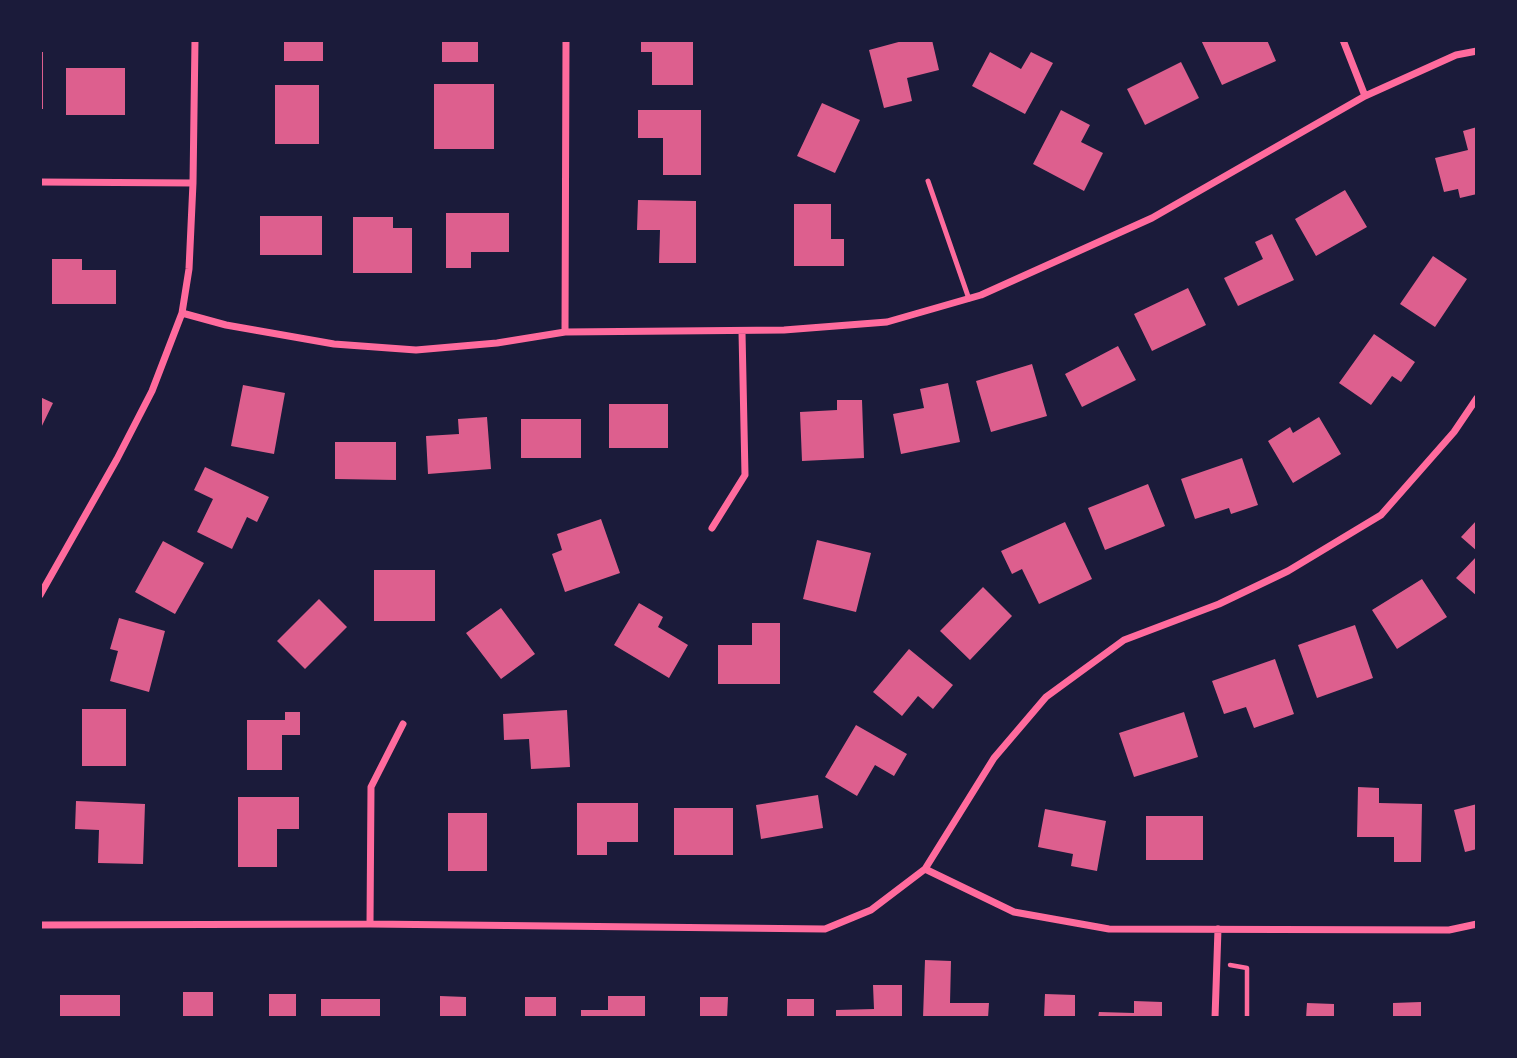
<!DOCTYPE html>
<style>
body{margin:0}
#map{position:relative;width:1517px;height:1058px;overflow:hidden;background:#1b1b3a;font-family:Commissioner,sans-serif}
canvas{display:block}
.frame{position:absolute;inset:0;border:42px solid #1b1b3a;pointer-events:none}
</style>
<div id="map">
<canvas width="1517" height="1058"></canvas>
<div class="frame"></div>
</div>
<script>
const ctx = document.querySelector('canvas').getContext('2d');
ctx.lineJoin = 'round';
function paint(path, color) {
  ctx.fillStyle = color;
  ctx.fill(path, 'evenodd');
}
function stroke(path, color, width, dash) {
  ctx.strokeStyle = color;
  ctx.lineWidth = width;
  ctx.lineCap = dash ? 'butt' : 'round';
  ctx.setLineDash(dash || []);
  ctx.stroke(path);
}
paint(new Path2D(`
 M284,40H323V61H284Z
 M442,40H478V62H442Z
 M641,40H693V85H652V52H641Z
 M906,40H932L939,70L907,78L912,101L884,108L869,50Z
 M1201,40H1267L1276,61L1222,85Z
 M40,52H43V109H40Z
 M990,52L1021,69L1031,52L1053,63L1025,114L972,86Z
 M1181,62L1199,98L1145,125L1127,89Z
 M66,68H125V115H66Z
 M434,84H494V149H434Z
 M275,85H319V144H275Z
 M822,103L860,120L835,173L797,156Z
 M638,110H701V175H663V138H638Z
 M1061,110L1090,125L1081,142L1103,153L1084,191L1033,164Z
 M1477,127V194L1460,198L1458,189L1444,192L1435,158L1468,150L1463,131Z
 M1345,190L1367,227L1316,256L1295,219Z
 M638,200L696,201V263H659L660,230H637Z
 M794,204H831V239H844V266H794Z
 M446,213H509V252H471V268H446Z
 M260,216H322V255H260Z
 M353,217H393V228H412V273H353Z
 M1272,234L1294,280L1238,306L1224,278L1263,259L1255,242Z
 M1433,256L1467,279L1435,327L1400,304Z
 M52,259H82V270H116V304H52Z
 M1188,288L1206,325L1152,351L1134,314Z
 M1374,334L1415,362L1401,382L1392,376L1371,405L1339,383Z
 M1118,346L1136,380L1082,407L1065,374Z
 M1032,364L1047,416L991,432L976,381Z
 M948,383L960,442L901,454L893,414L924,408L920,389Z
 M243,385L285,393L274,454L231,446Z
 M40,397L53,403L40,430Z
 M837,400H862L864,458L802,461L800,412L837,410Z
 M609,404H668V448H609Z
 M487,417L491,469L428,474L426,436L459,434L458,419Z
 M1319,417L1341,454L1293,483L1268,441L1290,427L1293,433Z
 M521,419H581V458H521Z
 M335,442H396V480L335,479Z
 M1242,458L1258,505L1231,514L1229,508L1195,519L1181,479Z
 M205,467L269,497L257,522L247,517L232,549L197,532L213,499L194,490Z
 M1148,484L1165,526L1105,550L1088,508Z
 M601,519L620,573L565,592L552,554L562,550L557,534Z
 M1477,520V551L1461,537Z
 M1065,522L1092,579L1039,604L1022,569L1012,574L1001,551Z
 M817,540L871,553L856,612L803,599Z
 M163,541L204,563L175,614L135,592Z
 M1477,556V596L1456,578Z
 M374,570H435V621H374Z
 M1422,579L1447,617L1397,649L1372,610Z
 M983,587L1012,616L970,660L940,631Z
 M319,599L347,627L305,669L277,641Z
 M639,603L663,617L658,627L688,645L669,678L614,645Z
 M501,608L535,654L501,679L466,633Z
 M119,618L165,631L149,692L110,681L118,651L110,649Z
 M752,623H780V684H718V645H752Z
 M1355,625L1373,678L1317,698L1298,645Z
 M909,649L953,685L933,709L918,696L902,716L873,692Z
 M1275,659L1294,714L1254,728L1246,707L1224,714L1212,681Z
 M82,709H126V766H82Z
 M567,710L570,767L531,769L529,739L504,740L503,714Z
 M285,712H300V735H282V770H247V720H285Z
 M1184,712L1198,757L1134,777L1119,733Z
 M856,725L907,754L894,776L875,765L857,796L825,777Z
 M1358,787L1379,788V803L1422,804L1421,862H1394V837H1357Z
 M818,795L823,828L761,839L756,805Z
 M238,797H299V829H277V867H238Z
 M76,801L145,804L143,864L98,863L99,830L75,829Z
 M577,803H638V842H607V855H577Z
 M1477,804V849L1465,852L1454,810Z
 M674,808H733V855H674Z
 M1045,809L1106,821L1097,871L1071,866L1073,854L1038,847Z
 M448,813H487V871H448Z
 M1146,816H1203V860H1146Z
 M925,960L951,961L950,1003H989L988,1018H923Z
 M873,985H902V1018H836V1010L874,1009Z
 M183,992H213V1018H183Z
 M269,994H296V1018H269Z
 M1045,994L1075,995V1018H1044Z
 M60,995H120V1018H60Z
 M440,996L466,997V1018H440Z
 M608,996H645V1018H581V1010H608Z
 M525,997H556V1018H525Z
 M700,997H728L727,1018H700Z
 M321,999H380V1018H321Z
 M787,999H814V1018H787Z
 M1134,1001L1162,1002V1018H1098L1099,1012L1134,1013Z
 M1421,1002V1018H1393V1003Z
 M1307,1003L1334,1004V1018H1306Z`), '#dd5f8e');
stroke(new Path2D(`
 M1230,965L1247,968V1018`), '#ff6b9d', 4.5);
stroke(new Path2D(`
 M928,181L969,299`), '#ff6b9d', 5);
stroke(new Path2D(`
 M1343,40L1365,96
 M40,182L193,183
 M182,313L226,325L334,344L416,350L497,343L565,332L784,330L887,322L981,295L1152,218L1365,96L1456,55L1477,51
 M565,332L566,40
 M712,528L745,475L742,332
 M40,595L117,459L152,391L182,313L189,269L193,183L195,40
 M925,869L1014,912L1109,929L1449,930L1477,924
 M370,924L371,787L403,724
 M40,925L370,924L825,929L871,910L925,869L994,758L1046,697L1124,640L1219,604L1288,571L1381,515L1454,432L1477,398
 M1215,1018L1218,929`), '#ff6b9d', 7);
</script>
